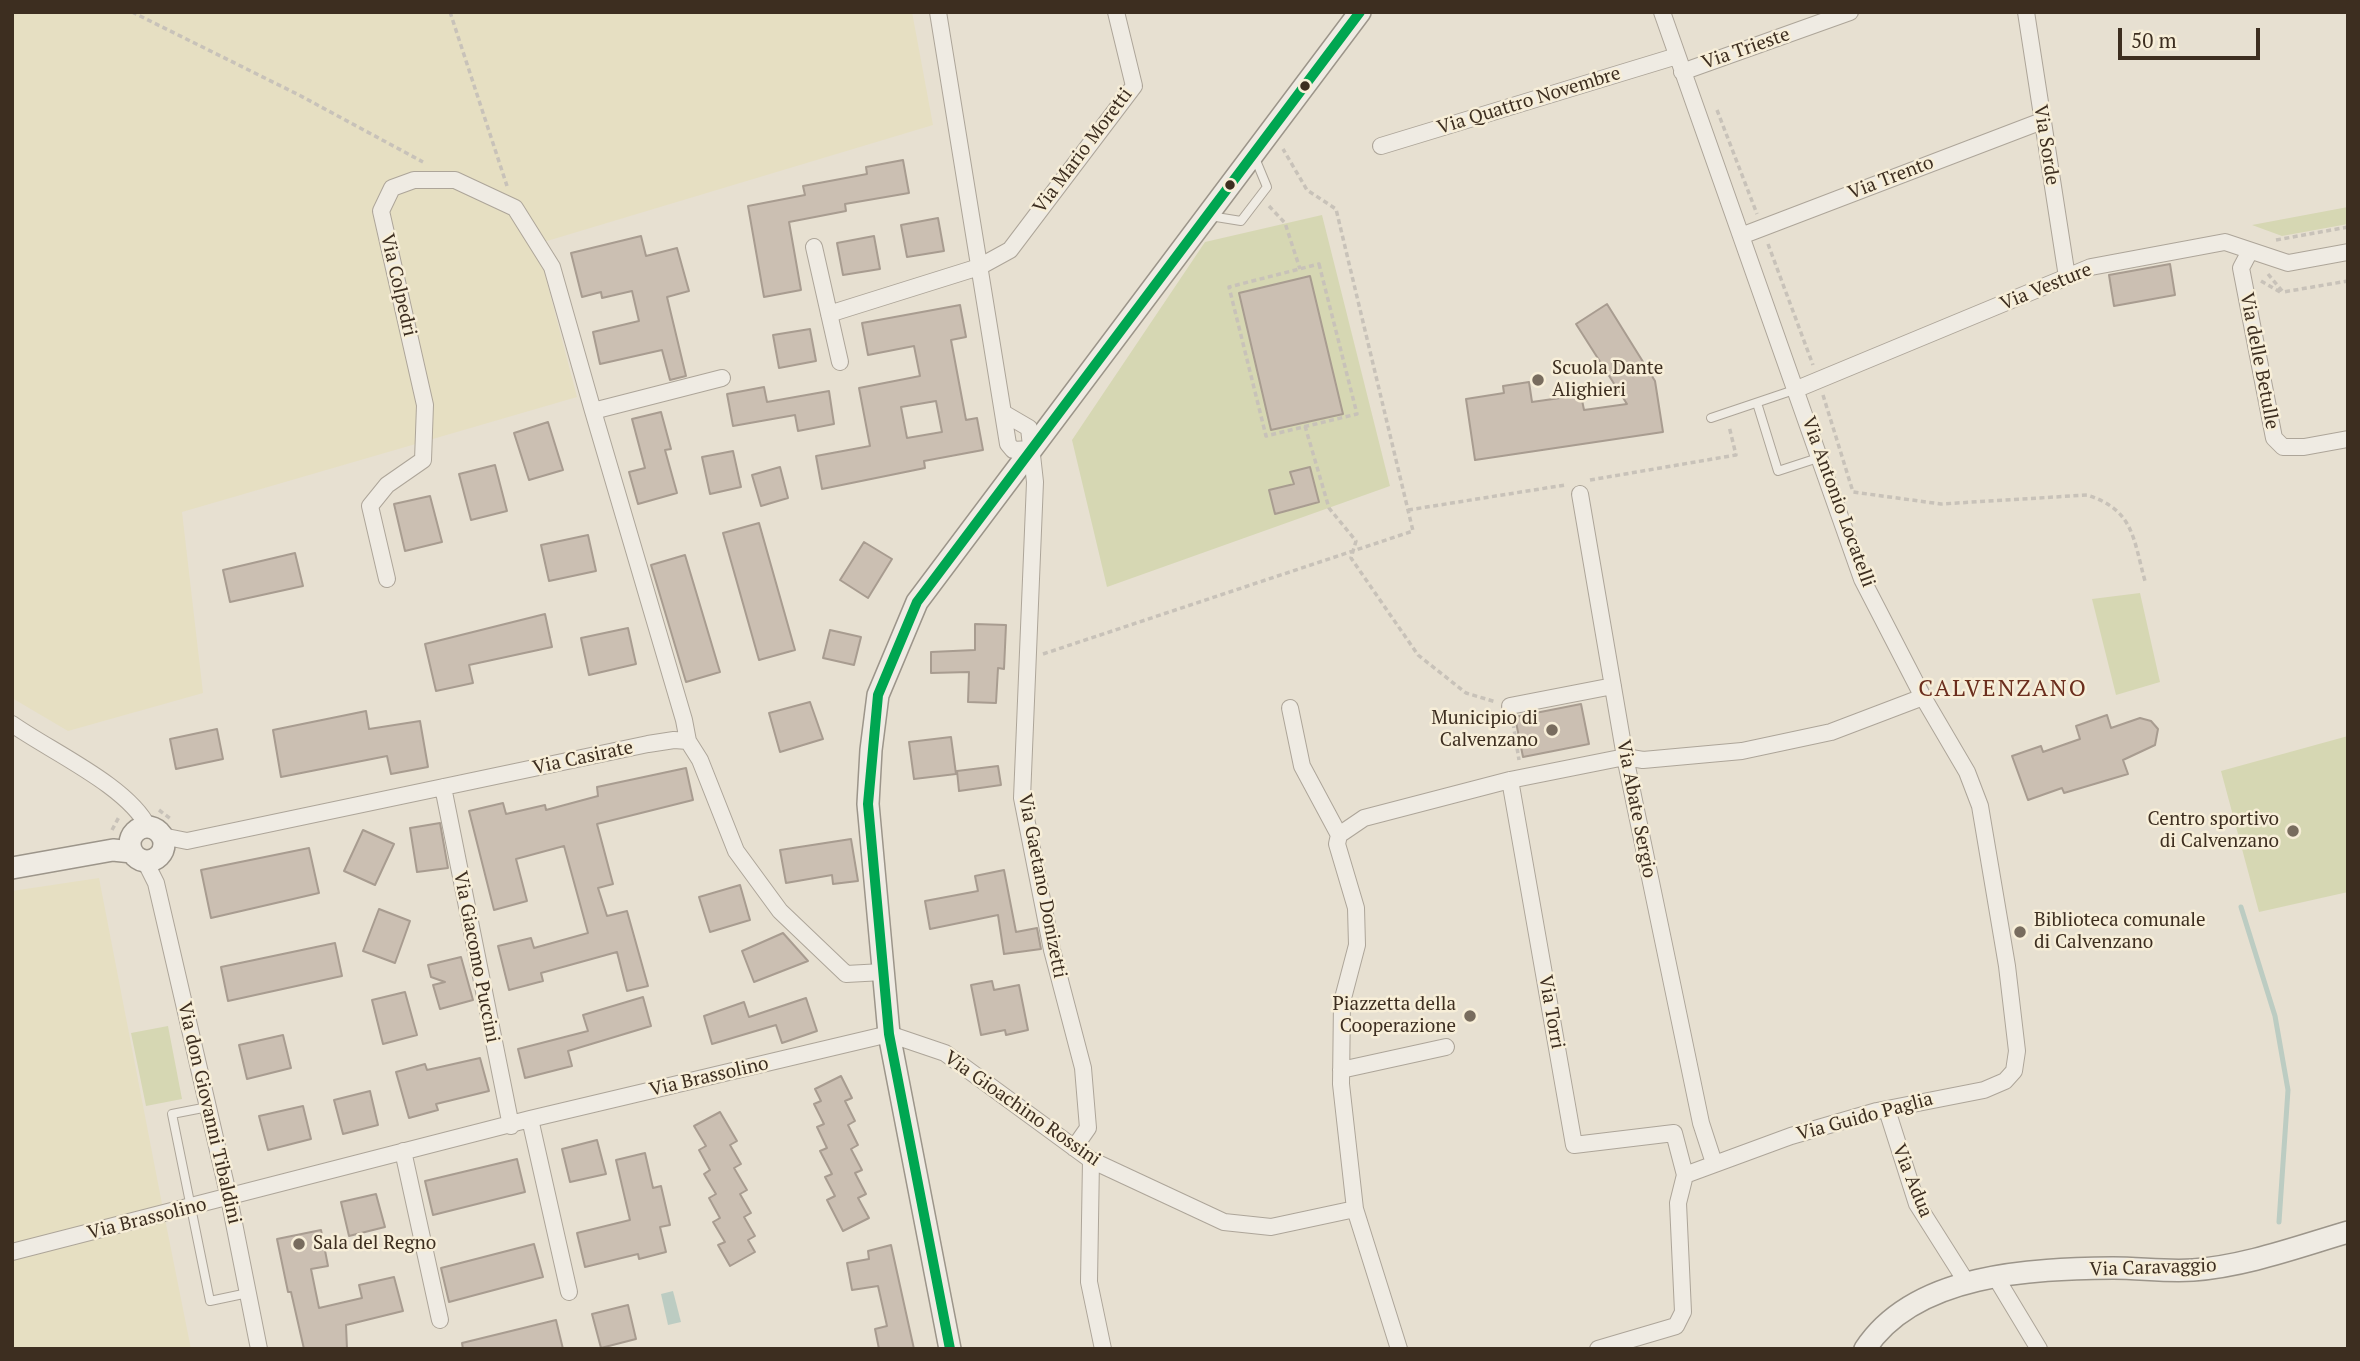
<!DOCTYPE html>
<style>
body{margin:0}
#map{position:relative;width:2360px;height:1361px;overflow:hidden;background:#e7e0d1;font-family:"PT Serif",serif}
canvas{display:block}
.frame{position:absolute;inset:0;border:14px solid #3d2e20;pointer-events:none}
.scale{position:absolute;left:2118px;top:28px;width:142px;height:32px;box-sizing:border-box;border:4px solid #3d2e20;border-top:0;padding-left:9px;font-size:21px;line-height:24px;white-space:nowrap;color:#3d2e20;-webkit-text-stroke:5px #f7eed8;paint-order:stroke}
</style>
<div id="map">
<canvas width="2360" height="1361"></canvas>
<div class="frame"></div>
<div class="scale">50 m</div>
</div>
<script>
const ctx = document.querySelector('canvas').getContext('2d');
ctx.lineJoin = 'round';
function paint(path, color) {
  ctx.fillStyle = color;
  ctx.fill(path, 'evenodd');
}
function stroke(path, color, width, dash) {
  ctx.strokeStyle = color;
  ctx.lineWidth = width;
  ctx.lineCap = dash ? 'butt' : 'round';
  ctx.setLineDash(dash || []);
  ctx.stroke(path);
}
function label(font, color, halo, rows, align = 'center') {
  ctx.font = font + ' "PT Serif",serif';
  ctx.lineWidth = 5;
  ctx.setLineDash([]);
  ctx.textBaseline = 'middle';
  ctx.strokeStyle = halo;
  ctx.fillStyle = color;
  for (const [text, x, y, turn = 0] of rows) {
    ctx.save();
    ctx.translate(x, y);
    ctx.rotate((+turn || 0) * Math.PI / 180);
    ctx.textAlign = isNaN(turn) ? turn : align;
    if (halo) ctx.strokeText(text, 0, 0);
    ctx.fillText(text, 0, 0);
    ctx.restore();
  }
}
paint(new Path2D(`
 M12,12H912L933,125L537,244L577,397L182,512L203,693L68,731L12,698Z
 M99,878L162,1204L191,1349H12V891Z`), '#e6dfc2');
paint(new Path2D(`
 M2348,207V224L2282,236L2252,225Z
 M1322,215L1390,486L1107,587L1072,440L1205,242Z
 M2140,593L2160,682L2116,695L2092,599Z
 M2348,736V892L2259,912L2221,771Z
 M168,1026L182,1099L146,1106L131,1033Z`), '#d6d7b3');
paint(new Path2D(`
 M673,1291L681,1322L668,1325L661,1294Z`), '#bcccc2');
stroke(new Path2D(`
 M2241,907L2275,1016L2288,1090L2279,1222`), '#bcccc2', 5);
const building = new Path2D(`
 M903,160L909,193L845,204L846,211L789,222L801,290L764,297L748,206L805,195L803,186L867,174L866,167Z
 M938,218L944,251L907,257L901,225Z
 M641,236L646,256L677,248L689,291L667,297L686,376L670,380L662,350L600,364L593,332L639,321L632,291L602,298L601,292L582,297L571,253Z
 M874,236L880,269L843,275L837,243Z
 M2170,264L2175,295L2114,306L2109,275Z
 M1310,276L1343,414L1271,430L1239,293Z
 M1607,304L1655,381L1663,432L1475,460L1466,399L1504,393L1503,386L1529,382L1532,402L1581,395L1584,410L1627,404L1576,324Z
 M960,305L966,337L951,340L966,420L977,418L983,450L924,461L925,468L822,489L816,456L870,446L859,388L920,376L914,346L868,355L862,323ZM936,401L942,432L907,438L901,407Z
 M810,329L816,361L779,368L773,335Z
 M764,387L767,402L829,391L834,424L798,431L795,415L733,426L727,394Z
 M661,412L671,449L665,450L677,493L638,504L629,472L645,468L632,419Z
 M548,422L563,470L529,480L514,433Z
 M733,451L741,487L710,494L702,457Z
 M495,465L507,511L471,520L459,474Z
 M780,467L788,498L761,506L752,475Z
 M1310,467L1319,502L1275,514L1269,490L1294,484L1290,472Z
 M430,496L442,542L405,551L394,504Z
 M759,523L795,650L759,660L723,533Z
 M588,535L596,571L549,581L541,545Z
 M864,542L892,559L868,598L840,580Z
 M295,553L303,586L230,602L223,570Z
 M685,555L720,672L686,682L651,565Z
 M545,614L552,647L469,665L473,683L436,691L425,644Z
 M975,624L1006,625L1004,669L998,668L996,703L968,702L969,672L931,673V652L975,650Z
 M628,628L636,664L589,675L581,638Z
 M830,630L861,637L854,665L823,658Z
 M810,702L823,739L780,752L769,713Z
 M1581,704L1589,744L1523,757L1515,717Z
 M366,711L369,729L420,721L428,767L391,774L387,756L281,777L273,730Z
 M2107,715L2111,728L2140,718L2151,721L2158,729L2155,745L2123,760L2128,774L2064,793L2062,788L2028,800L2012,756L2041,746L2043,752L2080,739L2076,726Z
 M217,729L223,759L176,769L170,739Z
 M951,737L956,774L914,779L909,742Z
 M998,766L1001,785L959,791L957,771Z
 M686,768L693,800L597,824L613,884L598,888L607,916L627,911L648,986L627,991L617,952L541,973L543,981L509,990L498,946L531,938L534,948L588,933L564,846L516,859L527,901L494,910L469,811L503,803L506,814L545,805L546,810L598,796L597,787Z
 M440,823L448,868L417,872L410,828Z
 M363,830L394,844L375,885L344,871Z
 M851,839L858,881L833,884L832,875L786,883L780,850Z
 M309,848L319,893L211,918L201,870Z
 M1004,870L1016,932L1037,928L1041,949L1004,954L998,915L930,929L925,901L978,891L975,876Z
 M740,885L750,920L710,932L699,897Z
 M379,909L410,921L395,963L363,951Z
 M783,933L808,961L754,982L742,951Z
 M335,943L342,976L228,1001L221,967Z
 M461,957L473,1000L440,1009L433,985L445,982L431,977L428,965Z
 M992,981L994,990L1019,985L1028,1030L1006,1035L1005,1030L981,1035L971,985Z
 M405,992L417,1035L383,1044L372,1000Z
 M643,997L651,1026L568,1051L572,1066L525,1078L518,1049L588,1031L583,1015Z
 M806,998L817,1031L782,1043L776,1025L712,1044L704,1016L744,1002L749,1017Z
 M283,1035L291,1068L247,1079L239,1045Z
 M480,1058L489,1091L436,1104L438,1110L409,1118L396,1072L425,1064L427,1070Z
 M841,1076L852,1098L845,1101L855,1121L848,1125L858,1145L851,1149L862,1170L855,1173L866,1194L858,1198L869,1218L843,1231L827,1200L835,1196L825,1177L832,1174L820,1151L827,1148L817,1127L824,1124L814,1104L821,1101L815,1089Z
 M370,1091L378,1125L343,1134L334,1100Z
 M303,1106L311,1139L268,1150L259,1116Z
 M720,1112L737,1141L730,1145L741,1164L734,1168L747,1190L740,1194L751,1213L744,1217L755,1236L748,1240L755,1252L730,1266L718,1245L725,1242L713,1222L720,1218L709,1198L716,1194L704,1174L710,1170L699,1150L706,1146L694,1126Z
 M597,1140L606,1174L570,1182L562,1149Z
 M645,1153L653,1188L661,1186L670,1225L660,1227L666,1252L639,1259L638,1254L585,1267L577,1233L630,1220L616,1160Z
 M517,1159L525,1192L433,1215L425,1181Z
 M376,1194L385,1227L349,1236L341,1202Z
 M321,1230L328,1266L311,1269L319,1308L362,1298L359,1285L394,1277L403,1311L346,1325L347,1349H304L291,1292H288L277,1239Z
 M534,1244L543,1277L449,1302L441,1268Z
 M891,1245L908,1322L914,1349H879L875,1329L887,1326L878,1286L852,1290L847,1263L869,1259L868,1251Z
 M628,1305L636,1339L601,1348L592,1314Z
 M556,1320L563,1349H463L462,1343Z`);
paint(building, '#cbbfb2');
stroke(building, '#a89c90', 2);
const lane = new Path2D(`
 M1210,216L1241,221L1267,187L1255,158
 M1757,403L1778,471L1821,457
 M1711,418L1797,389
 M208,1107L172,1114L210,1301L248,1293`);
const street = new Path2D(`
 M938,12L1008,444L1013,450L1030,449
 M1662,12L1862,579L1923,697L1967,772L1980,806L2007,966L2017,1051L2014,1071L2005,1081L1984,1090L1877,1111L1791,1136L1685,1175
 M2026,12L2067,277
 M1682,72L1850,12
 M1381,146L1677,56
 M1741,236L2042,121
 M814,247L840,362
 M2250,251L2241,268L2274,438L2283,447H2304L2348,439
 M829,314L979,267L1010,250L1134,86L1116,12
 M722,378L593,411L684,720L688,741L700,760L736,851L780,911L846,974L883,972
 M1797,389L2091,267L2225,242L2288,263L2348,252
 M1005,414L1029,428L1035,482L1022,798L1052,950L1083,1068L1088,1128L1074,1148
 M1580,494L1625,757L1701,1123L1714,1163
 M387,579L370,506L387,485L423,460L425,405L381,211L392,188L414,180H455L515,208L552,267L593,411
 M1510,706L1613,686
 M1290,708L1302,766L1339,835
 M12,724C50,751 128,786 148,827
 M1510,780L1574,1145L1674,1133L1685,1175L1678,1203L1683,1312L1676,1326L1598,1349
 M443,787L511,1126
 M1339,835L1364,818L1510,780L1625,757L1643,760L1742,751L1831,732L1923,697
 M1339,835L1337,844L1356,908L1357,945L1342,1002L1341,1084L1355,1209L1399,1349
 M162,836L187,841L648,744L674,740L688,741
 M145,861L156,883L229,1198L259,1349
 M1341,1070L1446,1047
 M1887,1110L1917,1204L1967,1283
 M530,1119L569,1292
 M403,1151L440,1320
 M1091,1160L1089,1282L1103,1349
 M12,1252L530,1119L889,1034L945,1053L1091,1160L1224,1222L1271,1227L1355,1209
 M1995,1276L2039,1349`);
const secondary = new Path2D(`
 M130 844a17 17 0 1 1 34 0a17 17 0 1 1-34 0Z
 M12,868L113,850L132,852
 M950,1349L889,1034L868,804L871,750L878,695L917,602L1360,12
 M1865,1349C1915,1273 2032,1269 2113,1268C2140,1268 2167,1272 2193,1270C2246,1266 2297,1247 2348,1232`);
stroke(lane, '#ada599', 10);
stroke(street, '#ada599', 18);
stroke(secondary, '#9c958a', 24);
stroke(new Path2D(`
 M132,12L299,95L423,162
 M450,12L507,186
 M1717,110L1757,214
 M1269,206L1285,223L1300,269
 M2276,240L2348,227
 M1768,244L1813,365
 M1319,264L1357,414L1266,436L1229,287Z
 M2268,274L2283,292L2348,281
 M2261,281L2282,293
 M1823,395L1853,492L1941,504L2087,495C2134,510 2133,538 2145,581
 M1305,426L1329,508L1356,541L1351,558L1418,655L1466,693L1496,702
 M1590,480L1736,455L1729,426
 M1408,510L1565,485
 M1043,654L1413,531L1336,209L1307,190L1283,149
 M1513,723L1519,760
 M159,810L172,820
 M112,830L120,815`), '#c8c2b9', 3.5, [5, 3.5]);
stroke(lane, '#efebe3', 8);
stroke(street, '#efebe3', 16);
stroke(secondary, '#efebe3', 21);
stroke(new Path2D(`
 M950,1349L889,1034L868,804L878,695L917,602L1360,12`), '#00a651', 10);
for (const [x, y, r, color] of [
 [1305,86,6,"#3d2e20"],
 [1230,185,6,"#3d2e20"],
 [1538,380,7,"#786c5e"],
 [1552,730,7,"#786c5e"],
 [2293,831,7,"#786c5e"],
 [2020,932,7,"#786c5e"],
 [1470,1016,7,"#786c5e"],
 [299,1244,7,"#786c5e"]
]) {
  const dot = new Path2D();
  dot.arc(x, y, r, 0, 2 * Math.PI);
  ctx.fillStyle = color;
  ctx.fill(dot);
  stroke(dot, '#f7eed8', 2.5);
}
label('19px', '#3d2e20', '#f7eed8', [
 ["Via Trieste",1746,49,-19],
 ["Via Quattro Novembre",1529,101,-17],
 ["Via Sorde",2046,145,81],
 ["Via Mario Moretti",1083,151,-53],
 ["Via Trento",1891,178,-21],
 ["Via Colpedri",398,285,77],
 ["Via Vesture",2046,287,-22],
 ["Via delle Betulle",2259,361,79],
 ["Via Antonio Locatelli",1838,502,70],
 ["Via Casirate",583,758,-12],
 ["Via Abate Sergio",1636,809,79],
 ["Via Gaetano Donizetti",1042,886,79],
 ["Via Giacomo Puccini",476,957,79],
 ["Via Torri",1551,1012,80],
 ["Via Brassolino",709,1077,-13],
 ["Via Gioachino Rossini",1022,1109,35],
 ["Via don Giovanni Tibaldini",209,1113,77],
 ["Via Guido Paglia",1865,1117,-15],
 ["Via Adua",1912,1181,68],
 ["Via Brassolino",147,1219,-14],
 ["Via Caravaggio",2153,1268,-2]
]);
label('19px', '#3d2e20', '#f7eed8', [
 ["Scuola Dante",1552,369],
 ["Alighieri",1552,391],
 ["Municipio di",1538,719,"right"],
 ["Calvenzano",1538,741,"right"],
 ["Centro sportivo",2279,820,"right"],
 ["di Calvenzano",2279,842,"right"],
 ["Biblioteca comunale",2034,921],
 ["di Calvenzano",2034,943],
 ["Piazzetta della",1456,1005,"right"],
 ["Cooperazione",1456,1027,"right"],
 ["Sala del Regno",313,1244]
], 'left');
ctx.letterSpacing = '2px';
label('23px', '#6b2e1e', '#f7eed8', [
 ["CALVENZANO",2003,689]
]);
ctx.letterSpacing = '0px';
</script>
